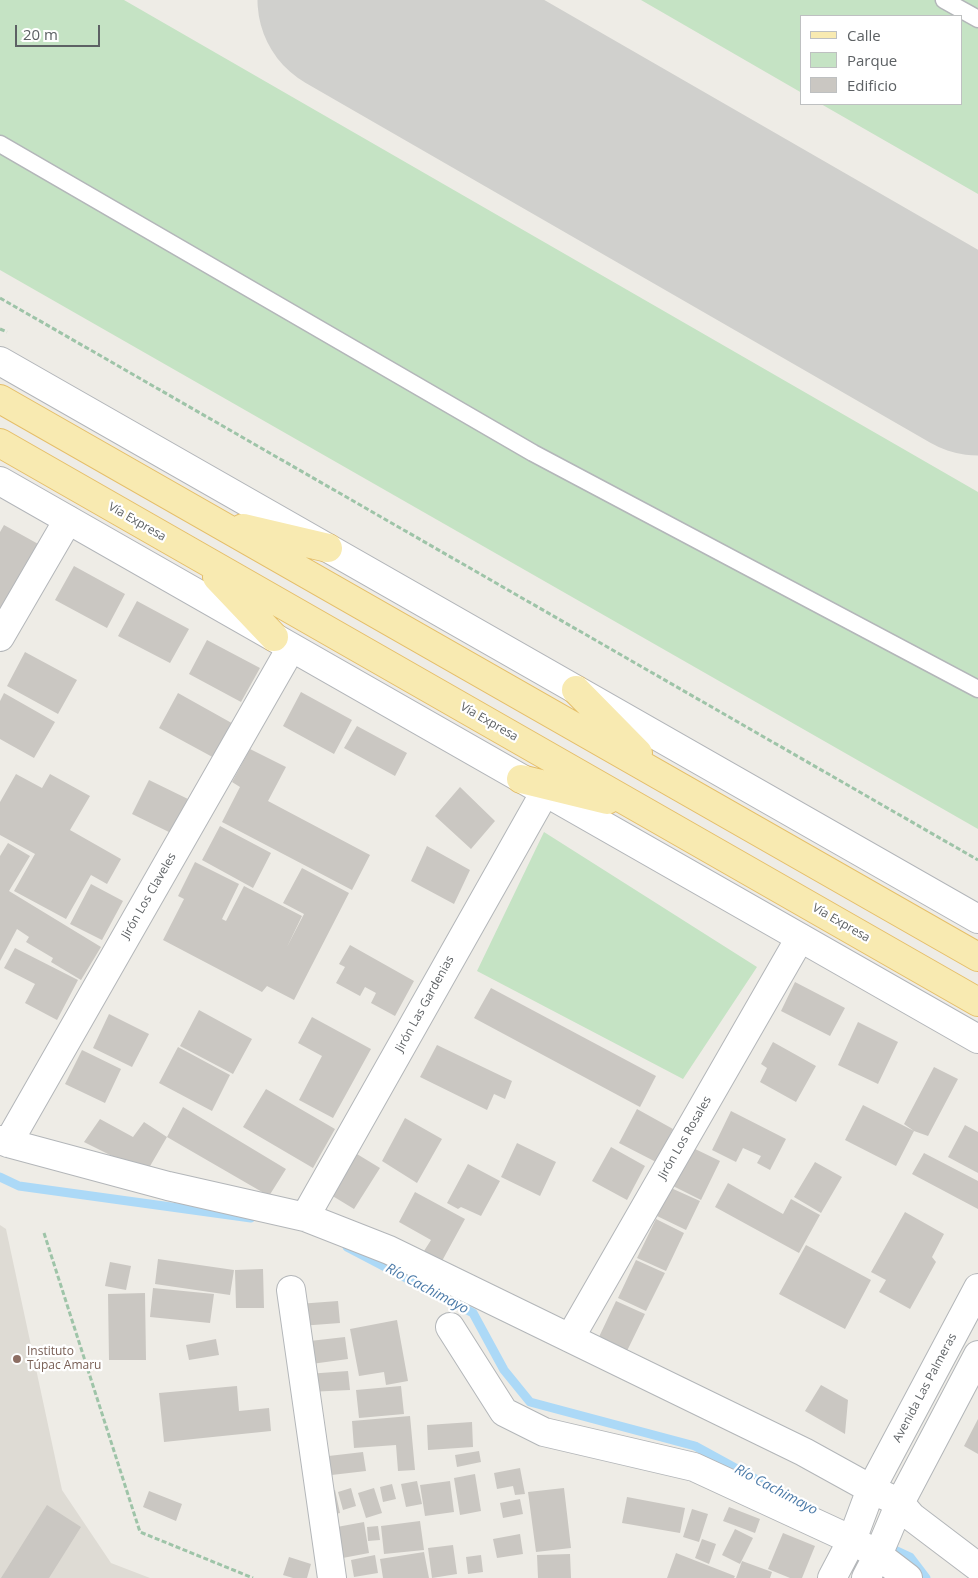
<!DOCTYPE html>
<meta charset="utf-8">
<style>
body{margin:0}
#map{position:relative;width:978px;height:1578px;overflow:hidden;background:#eeece6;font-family:"Open Sans",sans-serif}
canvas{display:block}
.legend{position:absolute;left:800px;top:15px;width:162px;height:90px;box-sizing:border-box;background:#fff;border:1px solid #bec0c1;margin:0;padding:6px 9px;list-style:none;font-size:15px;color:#5d6164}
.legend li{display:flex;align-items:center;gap:10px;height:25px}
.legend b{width:25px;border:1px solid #bec0c1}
.scale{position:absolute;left:15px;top:25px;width:85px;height:22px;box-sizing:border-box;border:2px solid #5d6164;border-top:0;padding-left:6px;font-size:15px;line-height:18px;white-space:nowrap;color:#5d6164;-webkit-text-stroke:4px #fff;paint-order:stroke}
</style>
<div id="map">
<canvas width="978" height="1578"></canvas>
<ul class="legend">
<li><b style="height:6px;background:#f8eab1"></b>Calle</li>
<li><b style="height:14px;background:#c5e3c4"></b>Parque</li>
<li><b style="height:14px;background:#cac7c2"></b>Edificio</li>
</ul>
<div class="scale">20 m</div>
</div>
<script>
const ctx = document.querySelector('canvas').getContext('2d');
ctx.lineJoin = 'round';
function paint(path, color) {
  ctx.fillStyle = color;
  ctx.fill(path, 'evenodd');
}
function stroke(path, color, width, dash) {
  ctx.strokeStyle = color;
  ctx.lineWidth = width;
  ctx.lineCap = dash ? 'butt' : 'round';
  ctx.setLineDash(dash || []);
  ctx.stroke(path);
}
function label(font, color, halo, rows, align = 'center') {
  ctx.font = font + ' "Open Sans",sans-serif';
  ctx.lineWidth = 4.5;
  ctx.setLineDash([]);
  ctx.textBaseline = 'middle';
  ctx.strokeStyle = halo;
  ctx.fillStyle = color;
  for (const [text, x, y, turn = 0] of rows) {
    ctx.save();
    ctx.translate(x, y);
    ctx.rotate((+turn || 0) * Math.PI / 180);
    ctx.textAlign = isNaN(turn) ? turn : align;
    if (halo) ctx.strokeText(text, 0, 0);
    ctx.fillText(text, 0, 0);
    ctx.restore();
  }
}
paint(new Path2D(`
 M0,1225L6,1229L62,1490L111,1563L150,1578H0Z`), '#dedbd4');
paint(new Path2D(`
 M0,0H124L978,492V829L0,270Z
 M641,0H978V194L821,104H962V16H802V93Z
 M544,832L757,967L683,1079L477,971Z`), '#c5e3c4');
stroke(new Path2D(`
 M0,1177L19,1186L251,1218
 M347,1247L473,1313L504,1370L530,1402L695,1446L779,1492
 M884,1545L910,1557L926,1578`), '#acd9f7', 9);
stroke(new Path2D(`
 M353,0L978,360`), '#d0d0cd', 191);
paint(new Path2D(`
 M4,525L40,545L0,616V532Z
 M74,566L125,594L107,628L55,600Z
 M137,601L189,629L170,663L118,636Z
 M207,640L260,668L241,702L189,674Z
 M25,652L77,680L58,714L7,686Z
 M301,692L352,720L334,754L283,726Z
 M4,693L55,722L34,758L0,739V701Z
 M178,693L237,726L218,760L159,728Z
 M357,726L407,753L395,776L344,748Z
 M250,749L286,767L268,801L370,855L352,890L222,822L240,787L232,782Z
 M16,774L42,788L50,774L90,796L70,830L121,859L107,884L91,875L66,919L14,891L35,854L0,835V802Z
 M149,780L188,799L171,833L132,814Z
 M460,787L495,821L471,849L435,816Z
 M220,826L271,853L253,888L202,860Z
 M8,843L30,856L9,891L101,947L81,980L51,962L53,958L26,942L29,937L17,929L0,961V856Z
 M427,846L470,870L454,904L411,881Z
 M195,862L239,884L222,919L226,921L244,886L302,916L287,947L304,914L283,903L302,868L349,893L294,1000L267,986L262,992L163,940L184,899L178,896Z
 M91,884L123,901L102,940L70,924Z
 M350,945L414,981L395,1016L371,1003L376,993L365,987L360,996L336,983L345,967L339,964Z
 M15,948L78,980L57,1020L25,1003L35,984L4,968Z
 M795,982L845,1008L830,1036L781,1011Z
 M491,988L656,1076L640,1107L474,1018Z
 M199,1010L252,1039L233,1074L180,1046Z
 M109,1014L149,1034L132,1067L93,1048Z
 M312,1017L371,1049L333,1118L299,1100L322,1056L298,1043Z
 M858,1022L898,1042L878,1084L838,1065Z
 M773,1042L816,1066L796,1102L760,1082L767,1068L761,1064Z
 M437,1045L512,1081L505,1099L494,1094L487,1110L420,1077Z
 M178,1047L230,1075L212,1111L159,1083Z
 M82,1050L121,1069L105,1103L65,1084Z
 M934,1067L958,1079L928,1136L914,1131L896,1166L845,1140L863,1105L914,1131L904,1124Z
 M266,1089L335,1129L313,1168L243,1127Z
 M183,1107L286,1169L269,1196L167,1137Z
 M637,1109L673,1129L656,1162L619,1143Z
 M731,1111L786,1139L770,1170L757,1163L761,1156L743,1148L736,1162L712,1150Z
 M405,1118L442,1139L417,1183L382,1161Z
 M100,1119L133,1137L144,1122L167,1137L146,1173L84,1142Z
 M965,1125L978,1132V1173L948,1157Z
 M517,1143L556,1162L540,1196L501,1177Z
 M611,1147L645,1166L627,1200L592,1181Z
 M691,1147L720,1161L701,1200L673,1186Z
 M352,1151L380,1168L354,1209L326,1192Z
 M924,1153L978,1181V1209L912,1174Z
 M815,1162L842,1177L821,1213L794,1197Z
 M468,1164L500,1181L481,1216L461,1207L458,1209L447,1203Z
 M728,1183L783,1214L791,1199L820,1215L799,1253L715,1207Z
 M671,1188L700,1201L686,1230L657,1216Z
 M415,1192L465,1219L442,1261L424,1251L431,1240L399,1222Z
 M905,1212L944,1234L932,1257L936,1262L910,1309L879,1292L886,1280L871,1272Z
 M656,1219L684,1233L666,1271L637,1258Z
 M806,1245L871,1280L845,1329L779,1294Z
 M158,1259L234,1270L230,1295L155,1284Z
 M636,1260L665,1273L646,1311L618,1298Z
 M110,1262L131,1266L126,1290L105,1286Z
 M263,1269L264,1308H236L235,1270Z
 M153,1288L214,1294L210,1323L150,1317Z
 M145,1293L146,1360H109L108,1294Z
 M338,1301L340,1323L300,1326L298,1304Z
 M616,1301L645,1314L626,1353L598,1339Z
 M397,1320L408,1381L386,1385L384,1372L359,1376L350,1329Z
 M345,1337L348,1359L304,1365L301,1342Z
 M216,1339L219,1355L189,1360L186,1345Z
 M348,1371L350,1390L308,1392L307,1374Z
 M821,1385L848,1400L845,1434L805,1411Z
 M237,1386L239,1411L269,1408L271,1431L164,1442L159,1393Z
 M401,1386L404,1414L359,1418L356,1390Z
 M410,1416L415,1470L398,1471L396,1445L354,1448L352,1421Z
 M978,1419V1454L964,1446Z
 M472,1422L473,1447L428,1450L427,1425Z
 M479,1451L481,1462L457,1467L455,1455Z
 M363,1452L366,1471L323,1476L320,1457Z
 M520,1468L525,1494L515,1495L513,1486L497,1489L494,1473Z
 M475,1474L481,1511L460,1515L454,1478Z
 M417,1481L422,1504L406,1507L401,1484Z
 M450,1481L454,1512L425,1516L420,1485Z
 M392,1484L396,1499L383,1502L380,1487Z
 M351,1488L356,1506L343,1510L338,1492Z
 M374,1488L382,1513L366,1518L358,1493Z
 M564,1488L571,1548L536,1552L528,1492Z
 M335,1490L340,1513L326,1516L320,1493Z
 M149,1491L182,1504L176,1521L143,1507Z
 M627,1497L685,1508L680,1533L622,1523Z
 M520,1499L523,1514L503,1518L500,1503Z
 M47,1505L81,1527L49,1578H1Z
 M729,1507L760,1519L755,1533L723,1521Z
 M692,1509L708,1514L699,1542L683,1537Z
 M420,1521L424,1550L384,1554L381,1526Z
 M364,1522L369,1553L332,1560L326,1529Z
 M378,1526L380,1540L368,1541L367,1527Z
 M735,1529L753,1538L740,1564L722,1555Z
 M783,1533L815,1546L802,1578H790L768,1569Z
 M520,1534L523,1554L497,1558L493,1539Z
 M702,1539L716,1544L709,1564L695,1558Z
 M453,1545L457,1574L432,1578L428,1548Z
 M424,1552L429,1578H383L380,1559Z
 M676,1553L735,1576L734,1578H667Z
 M570,1554L571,1578H538L537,1555Z
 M375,1555L378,1573L354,1577L351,1560Z
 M481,1555L483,1572L468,1574L466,1557Z
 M289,1557L311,1564L307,1578H293L283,1575Z
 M742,1561L772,1572L770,1578H736Z`), '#cac7c2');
const service = new Path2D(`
 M944,0L978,19
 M0,144L533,453L978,689`);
const minor = new Path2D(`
 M0,637L68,520
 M0,1140L8,1143L168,1186L305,1217L389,1250L804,1452L871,1489L900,1503L912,1517L978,1567
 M8,1143L291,648
 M305,1217L545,792
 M291,1290L332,1578
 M450,1327L504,1412L544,1432L694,1467L852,1540L878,1555L908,1578
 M570,1338L800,938
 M832,1578L852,1540L871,1489L978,1288
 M866,1578L878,1555L900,1503L978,1355`);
const secondary = new Path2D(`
 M0,361L978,919
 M0,481L978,1039`);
const primary = new Path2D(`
 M0,399L978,957
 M0,443L978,1002
 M243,528L328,548
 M217,577L274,637
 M576,690L638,753
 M521,779L607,800`);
stroke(service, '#b3b6b9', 19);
stroke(minor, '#b3b6b9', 30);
stroke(secondary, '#b2b5b9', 30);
stroke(primary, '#e5be68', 30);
stroke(new Path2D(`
 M0,298L978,860
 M0,329L7,332
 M44,1233L140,1532L253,1578`), '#9ec4a8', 3, [5, 2.5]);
stroke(service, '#fff', 16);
stroke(minor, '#fff', 28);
stroke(secondary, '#fff', 28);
stroke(primary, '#f8eab1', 28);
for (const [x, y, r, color] of [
 [17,1359,5,"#8d6e63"]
]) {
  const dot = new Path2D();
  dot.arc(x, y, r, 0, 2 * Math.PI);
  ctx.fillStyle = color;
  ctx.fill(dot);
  stroke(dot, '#fff', 2);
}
label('12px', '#5d6164', '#fff', [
 ["Vía Expresa",137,522,30],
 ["Vía Expresa",489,722,30],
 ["Jirón Los Claveles",149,896,-60],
 ["Vía Expresa",841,923,30],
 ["Jirón Las Gardenias",425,1004,-61],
 ["Jirón Los Rosales",685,1138,-60],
 ["Avenida Las Palmeras",925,1388,-62]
]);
label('12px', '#785e54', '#fff', [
 ["Instituto",27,1352],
 ["Túpac Amaru",27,1366]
], 'left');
label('italic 14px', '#4b7aa8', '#fff', [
 ["Río Cachimayo",427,1289,28],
 ["Río Cachimayo",776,1490,28]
]);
</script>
